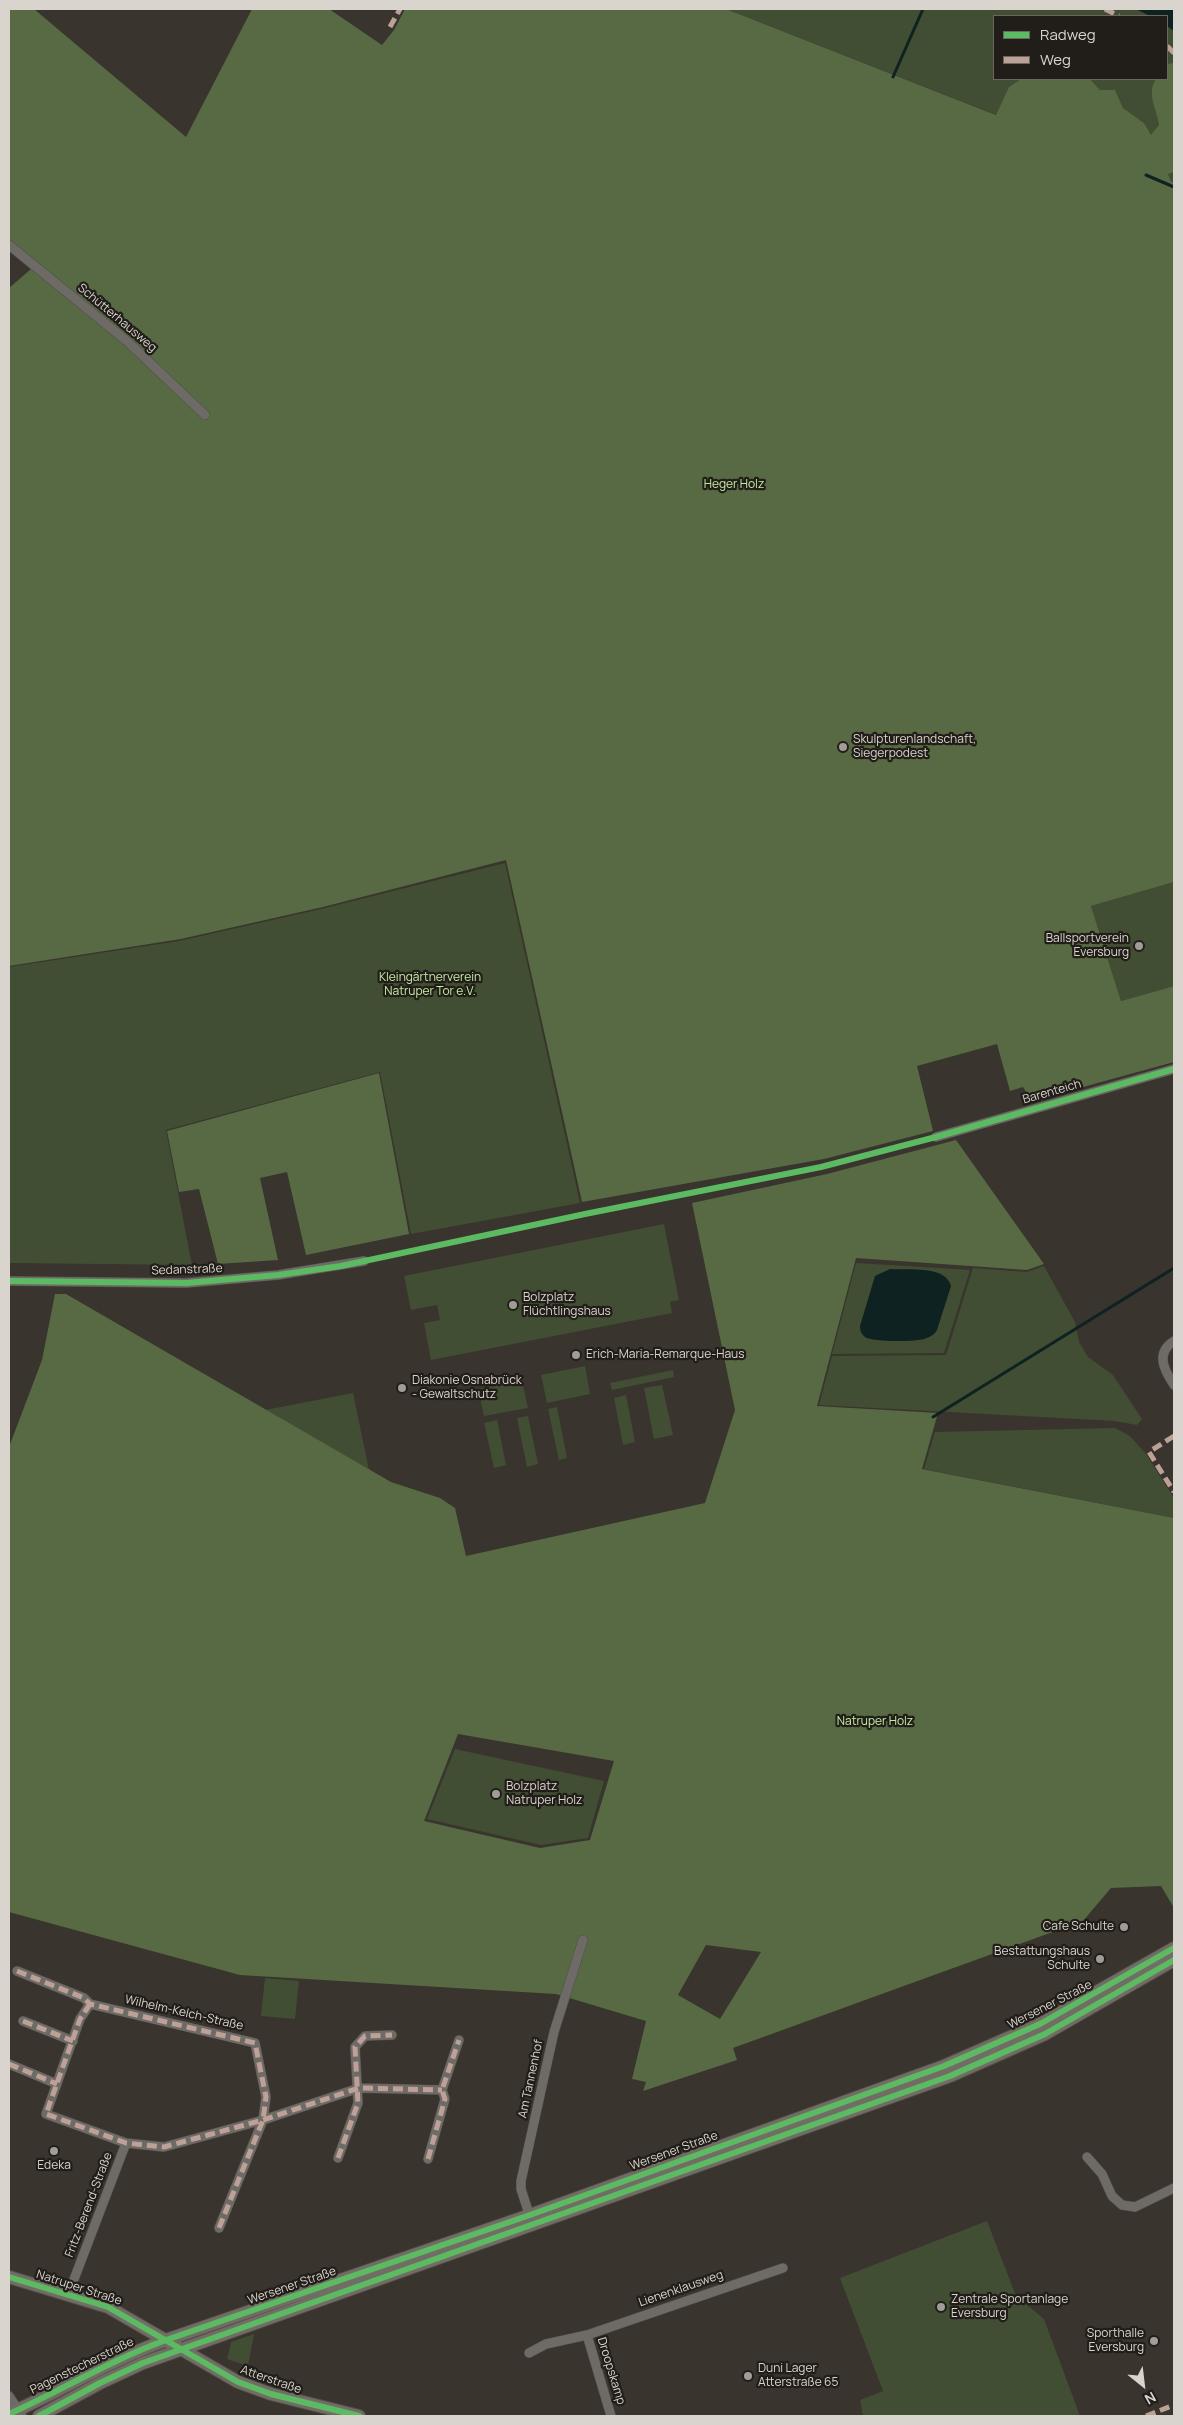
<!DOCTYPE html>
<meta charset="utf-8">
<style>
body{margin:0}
#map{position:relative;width:1183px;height:2425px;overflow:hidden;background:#39342e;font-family:Manrope,sans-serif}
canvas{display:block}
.frame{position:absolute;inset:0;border:10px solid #d9d4cd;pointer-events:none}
.legend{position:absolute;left:993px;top:15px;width:175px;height:65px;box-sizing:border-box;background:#211d18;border:1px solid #6b6660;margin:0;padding:6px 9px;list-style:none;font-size:15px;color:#d9d4cd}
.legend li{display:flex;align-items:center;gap:10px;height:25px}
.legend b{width:25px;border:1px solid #6b6660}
.north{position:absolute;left:1118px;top:2360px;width:50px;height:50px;-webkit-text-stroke:4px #211d18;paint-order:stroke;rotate:151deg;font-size:14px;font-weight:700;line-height:20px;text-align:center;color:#d9d4cd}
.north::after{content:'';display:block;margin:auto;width:18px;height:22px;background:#d9d4cd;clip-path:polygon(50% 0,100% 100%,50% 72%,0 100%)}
</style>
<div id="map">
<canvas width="1183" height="2425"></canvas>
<div class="frame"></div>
<ul class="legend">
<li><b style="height:6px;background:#5cba63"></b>Radweg</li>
<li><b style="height:6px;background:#bda197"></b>Weg</li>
</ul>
<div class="north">N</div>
</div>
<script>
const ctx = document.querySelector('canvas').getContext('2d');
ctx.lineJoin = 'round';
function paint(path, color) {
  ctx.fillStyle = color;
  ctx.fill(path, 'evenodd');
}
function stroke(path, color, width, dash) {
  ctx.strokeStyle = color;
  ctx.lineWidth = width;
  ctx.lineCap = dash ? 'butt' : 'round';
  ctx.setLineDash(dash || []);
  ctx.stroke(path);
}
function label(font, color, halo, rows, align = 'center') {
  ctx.font = font + ' Manrope,sans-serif';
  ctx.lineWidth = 4.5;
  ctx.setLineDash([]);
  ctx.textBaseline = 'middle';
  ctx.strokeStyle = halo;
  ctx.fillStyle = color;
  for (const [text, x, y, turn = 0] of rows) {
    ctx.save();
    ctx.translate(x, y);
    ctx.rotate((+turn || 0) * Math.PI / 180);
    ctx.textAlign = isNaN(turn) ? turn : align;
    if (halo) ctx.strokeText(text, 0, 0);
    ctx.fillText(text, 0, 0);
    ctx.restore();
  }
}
paint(new Path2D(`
 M726,9H1136L1150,16H994V79H1021L1009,87L997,115Z
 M1167,26L1174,31V183L1171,181L1144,123L1123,108L1115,90H1100L1090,79H1167Z
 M505,863L580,1203L411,1234L380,1072L166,1130L192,1265L9,1263V967L179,941L321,909Z
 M1174,882V986L1121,1001L1091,906Z
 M664,1224L679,1300L670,1302L672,1313L431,1360L424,1323L440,1320L437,1305L411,1310L404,1276Z
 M856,1263L970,1270L944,1353L832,1354Z
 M1044,1266L1075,1322L1079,1342L1088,1357L1113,1375L1142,1419L1137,1425L1115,1421L819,1405L832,1356L946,1355L973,1268L1027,1272Z
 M585,1366L590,1394L547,1403L541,1375Z
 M673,1370L674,1377L612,1390L610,1383Z
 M522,1380L528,1408L484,1416L478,1389Z
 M662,1385L673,1435L654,1439L644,1388Z
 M353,1393L369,1470L265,1410Z
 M626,1395L635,1442L623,1445L614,1398Z
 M557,1407L567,1458L559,1460L548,1409Z
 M528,1416L538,1464L527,1467L517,1418Z
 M497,1420L506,1465L494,1468L484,1423Z
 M1115,1428L1130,1436L1146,1454L1174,1498V1518L924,1469L935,1432Z
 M455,1749L604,1781L588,1838L541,1845L427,1819Z
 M265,1978L299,1981L295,2019L261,2016Z
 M987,2221L1016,2296L1044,2319L1080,2416H863L860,2400L883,2391L840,2278Z
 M254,2334L248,2366L227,2359L231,2342Z`), '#414e33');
paint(new Path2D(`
 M9,9H34L186,137L252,9H329L382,45L394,30L405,9H726L996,115L1009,87L1021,79H1090L1100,90H1115L1123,108L1144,123L1151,135L1159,125C1157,109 1146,94 1156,79H1167V64L1174,63V172L1168,174L1171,181L1174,183V882L1091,906L1121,1001L1174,986V1062L1032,1101L1023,1087L1010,1091L997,1044L917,1066L933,1131L824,1159L582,1202L506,860L323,907L181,939L9,966V288L38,263L9,239Z
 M379,1073L409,1234L306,1255L287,1172L260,1178L278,1260L218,1264L199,1189L179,1192L167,1131Z
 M956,1140L1044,1264L1027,1270L856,1258L817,1406L938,1413L922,1469L1174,1518V1908L1161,1886L1111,1888L1083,1921L733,2048L737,2060L643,2091L646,2082L632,2079L646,2021L556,1994L240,1975L9,1912V1447L42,1360L55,1294H66L391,1482L440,1498L455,1508L466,1556L705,1503L735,1410L692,1203L827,1174ZM458,1734L614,1761L590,1840L540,1848L424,1821ZM706,1945L761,1952L720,2019L678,1995Z`), '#576a43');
paint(new Path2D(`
 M1136,9H1174V31L1167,26V16H1150Z
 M890,1269C908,1270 946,1265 951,1286L937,1330C934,1335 930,1337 924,1339C915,1342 871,1342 865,1337C861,1334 860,1330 860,1326L875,1276Z`), '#0d2221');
stroke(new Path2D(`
 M893,77L923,9
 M1146,175L1174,187
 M933,1417L1174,1268`), '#0d2221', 3);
const street = new Path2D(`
 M9,245L128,342L205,415
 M936,1137L1174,1069
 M9,1281L186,1283L278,1275L364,1261
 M1174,1341C1155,1353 1164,1370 1174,1385
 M17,1971L84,1998L90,2004L255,2043L266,2097L263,2120L219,2228
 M90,2004L80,2019L46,2114L126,2143L164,2147L263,2120L359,2088L442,2090
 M23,2021L73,2041
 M9,2064L57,2084
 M1087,2157L1102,2174L1112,2196L1122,2205L1135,2207L1174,2188
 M338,2158L358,2103L355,2047L365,2036L392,2035
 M428,2159L445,2099L442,2090L459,2040
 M531,2220L521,2189V2181L554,2032L583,1940
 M68,2295L126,2143
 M587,2335L783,2268
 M529,2353L546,2344L587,2335L611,2416
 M9,2396L22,2416`);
const secondary = new Path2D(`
 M9,2277L108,2307L238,2382L271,2394L359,2416
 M9,2414C62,2390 111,2360 166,2340L530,2215L944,2066L1040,2024L1174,1948
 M39,2416L100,2383L143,2363L950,2076L1045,2034L1174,1960`);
stroke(street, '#54504b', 10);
stroke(secondary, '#54504b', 14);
stroke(street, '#6e6a66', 9);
stroke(secondary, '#716d64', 12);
stroke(new Path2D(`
 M1105,9L1119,16
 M390,27L400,9
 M1167,46L1174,53
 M1174,1436L1149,1452L1174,1492
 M17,1971L84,1998L90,2004L255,2043L266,2097L263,2120L219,2228
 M90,2004L80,2019L46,2114L126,2143L164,2147L263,2120L359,2088L442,2090
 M23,2021L73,2041
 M9,2064L57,2084
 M338,2158L358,2103L355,2047L365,2036L392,2035
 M428,2159L445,2099L442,2090L459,2040
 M1146,2416L1174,2405`), '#bda197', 5, [10, 5]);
stroke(new Path2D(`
 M9,1281L186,1283L278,1275L341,1266L585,1214L821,1167L936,1137L1174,1069
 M9,2277L108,2307L238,2382L271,2394L359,2416
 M9,2414C62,2390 111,2360 166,2340L530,2215L944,2066L1040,2024L1174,1948
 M39,2416L100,2383L143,2363L950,2076L1045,2034L1174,1960`), '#5cba63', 6);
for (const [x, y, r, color] of [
 [843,747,5,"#a19c95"],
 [1139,946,5,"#a19c95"],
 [513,1305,5,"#a19c95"],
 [576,1355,5,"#a19c95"],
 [402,1388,5,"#a19c95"],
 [496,1794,5,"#a19c95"],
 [1124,1927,5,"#a19c95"],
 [1100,1959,5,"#a19c95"],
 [54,2151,5,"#a19c95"],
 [941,2307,5,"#a19c95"],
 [1154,2341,5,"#a19c95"],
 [748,2376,5,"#a19c95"]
]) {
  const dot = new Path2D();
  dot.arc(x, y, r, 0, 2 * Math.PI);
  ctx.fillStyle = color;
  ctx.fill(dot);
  stroke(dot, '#211d18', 2);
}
label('12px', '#d9d4cd', '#211d18', [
 ["Schütterhausweg",117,318,40],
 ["Barenteich",1052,1092,-16],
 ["Sedanstraße",187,1270,-2],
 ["Wersener Straße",1050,2005,-27],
 ["Wilhelm-Kelch-Straße",184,2013,13],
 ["Am Tannenhof",531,2079,-78],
 ["Wersener Straße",674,2151,-20],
 ["Fritz-Berend-Straße",89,2205,-69],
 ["Wersener Straße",292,2286,-19],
 ["Natruper Straße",79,2288,18],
 ["Lienenklausweg",681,2289,-19],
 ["Pagenstecherstraße",82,2366,-26],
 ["Droopskamp",611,2371,73],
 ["Atterstraße",271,2380,19]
]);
label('12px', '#c4eba4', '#211d18', [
 ["Heger Holz",734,485],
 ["Kleingärtnerverein",430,978],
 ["Natruper Tor e.V.",430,992],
 ["Natruper Holz",875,1722]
]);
label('12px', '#d9d4cd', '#211d18', [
 ["Skulpturenlandschaft,",853,740],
 ["Siegerpodest",853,754],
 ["Ballsportverein",1129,939,"right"],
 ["Eversburg",1129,953,"right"],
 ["Bolzplatz",523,1298],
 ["Flüchtlingshaus",523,1312],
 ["Erich-Maria-Remarque-Haus",586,1355],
 ["Diakonie Osnabrück",412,1381],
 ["- Gewaltschutz",412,1395],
 ["Bolzplatz",506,1787],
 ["Natruper Holz",506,1801],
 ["Cafe Schulte",1114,1927,"right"],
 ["Bestattungshaus",1090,1952,"right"],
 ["Schulte",1090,1966,"right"],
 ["Edeka",54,2166,"center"],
 ["Zentrale Sportanlage",951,2300],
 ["Eversburg",951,2314],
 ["Sporthalle",1144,2334,"right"],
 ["Eversburg",1144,2348,"right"],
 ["Duni Lager",758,2369],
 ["Atterstraße 65",758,2383]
], 'left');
</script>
